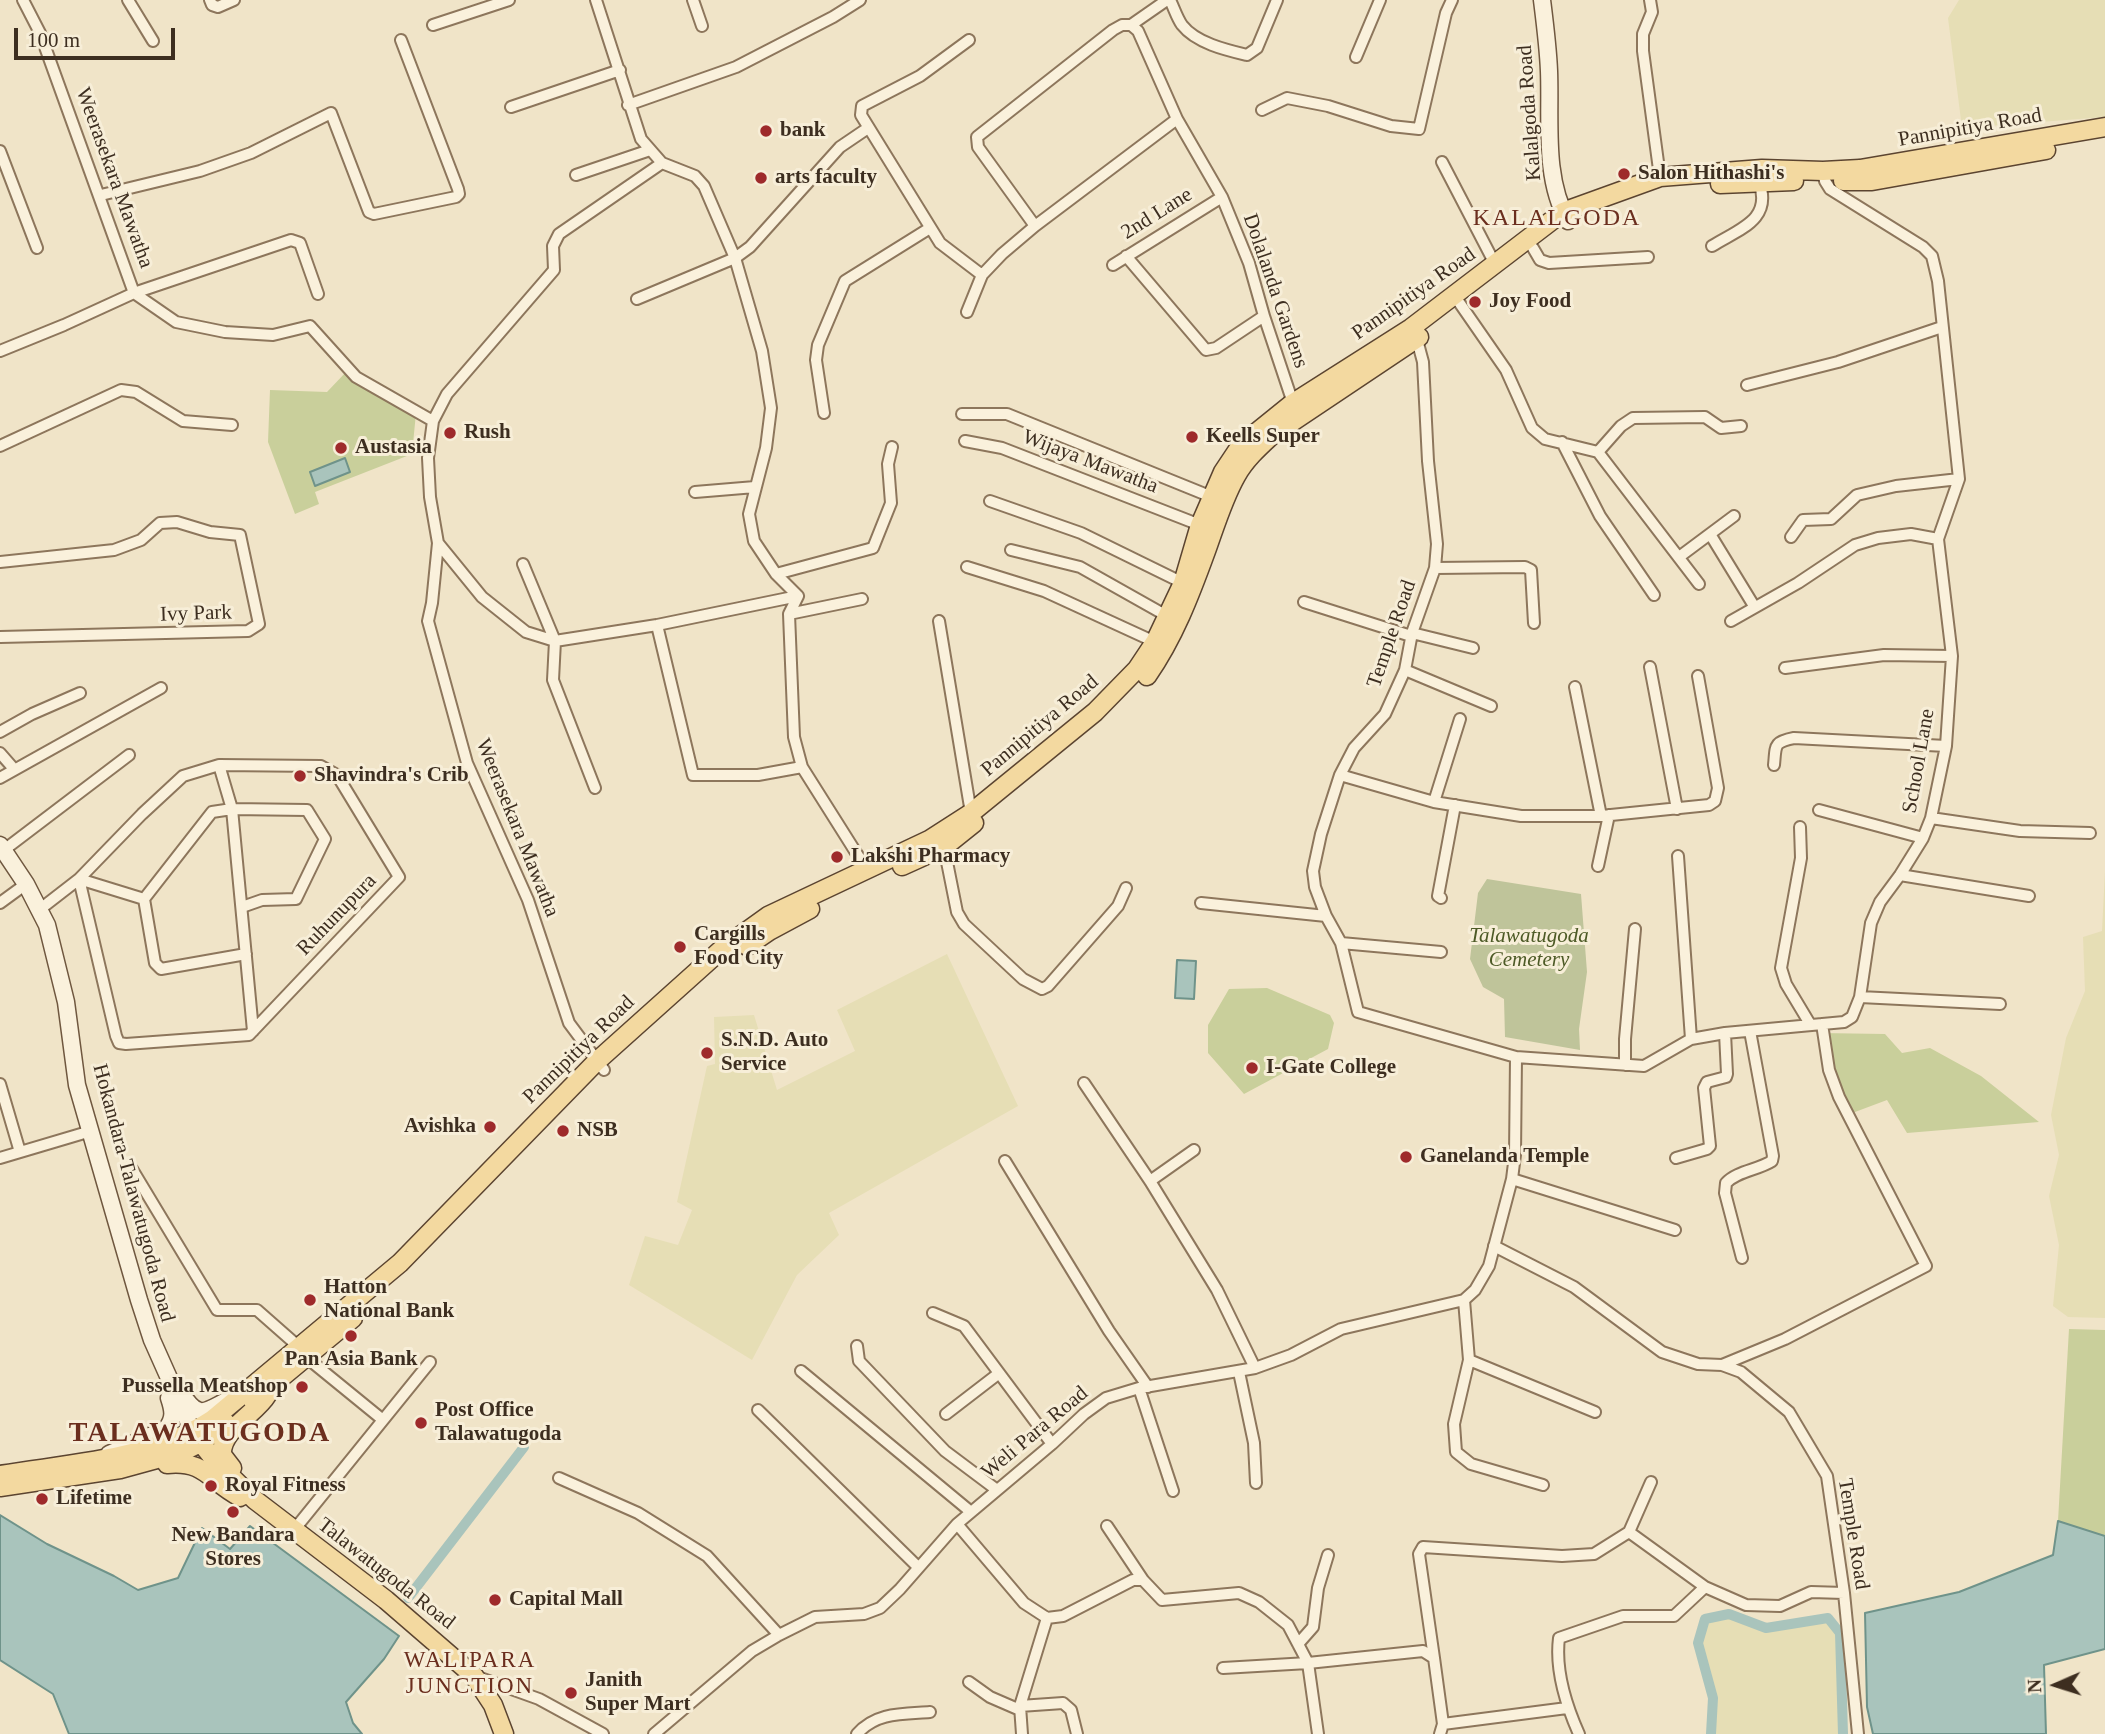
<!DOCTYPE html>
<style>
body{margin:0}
#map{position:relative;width:2105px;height:1734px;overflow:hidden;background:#f0e4c8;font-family:Georgia,serif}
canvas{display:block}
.north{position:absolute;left:2021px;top:1650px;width:70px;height:70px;-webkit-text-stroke:5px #f7eed8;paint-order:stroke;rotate:267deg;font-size:19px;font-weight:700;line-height:28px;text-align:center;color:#3d2e20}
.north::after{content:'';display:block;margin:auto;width:24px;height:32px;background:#3d2e20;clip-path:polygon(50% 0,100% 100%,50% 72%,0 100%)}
.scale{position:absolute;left:14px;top:28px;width:161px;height:32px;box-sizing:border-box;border:4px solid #3d2e20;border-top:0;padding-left:9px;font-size:21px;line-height:24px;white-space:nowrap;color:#3d2e20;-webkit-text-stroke:5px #f7eed8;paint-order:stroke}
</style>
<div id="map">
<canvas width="2105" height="1734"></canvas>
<div class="north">N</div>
<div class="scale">100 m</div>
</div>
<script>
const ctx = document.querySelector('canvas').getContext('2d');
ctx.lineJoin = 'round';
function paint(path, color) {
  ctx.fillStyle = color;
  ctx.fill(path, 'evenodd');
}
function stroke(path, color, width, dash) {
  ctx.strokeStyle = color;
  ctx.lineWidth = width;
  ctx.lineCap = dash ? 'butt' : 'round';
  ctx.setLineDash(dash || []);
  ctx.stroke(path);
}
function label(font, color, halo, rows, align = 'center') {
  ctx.font = font + ' Georgia,serif';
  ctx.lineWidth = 6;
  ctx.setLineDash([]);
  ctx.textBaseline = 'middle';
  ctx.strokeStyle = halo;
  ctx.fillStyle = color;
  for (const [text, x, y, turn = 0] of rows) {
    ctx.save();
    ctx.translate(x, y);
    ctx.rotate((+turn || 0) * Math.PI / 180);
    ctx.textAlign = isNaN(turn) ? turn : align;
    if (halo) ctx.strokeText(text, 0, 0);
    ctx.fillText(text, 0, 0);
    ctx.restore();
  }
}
paint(new Path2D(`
 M1959,0H2105V117L1962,128L1948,18Z
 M2105,871V1318L2068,1317L2053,1306L2059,1245L2049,1196L2059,1155L2051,1115L2066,1038L2085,991L2083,937L2102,931Z
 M947,954L1018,1106L829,1213L839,1235L797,1275L752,1360L629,1285L645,1236L678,1245L692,1210L677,1202L707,1066L715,1064L714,1017L754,1015L777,1090L855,1051L837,1010Z
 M1729,1614L1766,1628L1828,1618L1840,1633L1843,1734H1711L1713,1698L1698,1643L1705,1619Z`), '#e6deb5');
paint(new Path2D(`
 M346,372L353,381L416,413L412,454L315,492L319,504L295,514L268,442L270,390L327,392Z
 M1267,988L1330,1015L1334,1023L1328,1049L1244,1094L1208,1053V1025L1229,989Z
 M1820,1033L1885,1034L1902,1053L1930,1048L1981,1076L2039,1122L1907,1133L1887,1100L1847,1115C1835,1089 1817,1061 1820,1033Z
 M2069,1329L2105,1330V1536L2058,1521Z`), '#c9cf9b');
paint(new Path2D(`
 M1487,879L1581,894L1587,972L1579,1029L1580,1050L1505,1037L1504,999L1483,987L1470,959L1478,893Z`), '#bfc49a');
const water = new Path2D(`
 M345,458L350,472L315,486L310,472Z
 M1177,960L1196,961L1194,999L1175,998Z
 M0,1515L47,1544L114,1576L138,1590L178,1578L202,1528L230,1549L250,1526L399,1636L384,1659L346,1702L353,1723L362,1734H69L53,1694L0,1660Z
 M2058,1521L2105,1536V1649L2044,1665L2046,1734H1873L1867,1707L1865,1613L1959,1592L2053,1555Z`);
paint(water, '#a9c4bc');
stroke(water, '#6f938a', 2);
stroke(new Path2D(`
 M408,1598L524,1447
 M1711,1734L1713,1698L1698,1643L1705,1619L1729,1614L1766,1628L1828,1618L1840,1633L1843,1734`), '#a9c4bc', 10);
const street = new Path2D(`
 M23,0L40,33L134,293L176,322L225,332L273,335L310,326L356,377L433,421
 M128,0L153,41
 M210,0L212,5L218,7L234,0
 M596,0L641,139L662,163L695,176L704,186L735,258L762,351L771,408L766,448L749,514L754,541L776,574L798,596L789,614L794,737L802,767L867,870
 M693,0L702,26
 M1170,0C1174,8 1177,18 1182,25C1196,43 1226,50 1247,55L1257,48L1277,0
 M1650,0L1652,12L1643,34V51L1660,177
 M433,25L509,0
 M1131,25L1167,0
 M969,40L920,76L862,106L861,115L940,243L982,275
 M1356,57L1380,0
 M628,105L736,67L833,17L860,0
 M511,107L620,70
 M1262,110L1287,98L1328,106L1391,126L1419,129L1446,13L1452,0
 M1177,119L1035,226L978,147L977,137L1113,30L1122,25H1131L1138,31L1177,119L1222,197L1249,263L1264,316L1293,403
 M0,151L37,248
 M1442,162L1495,264
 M576,175L650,150
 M101,195L200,171L251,153L331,113L369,212L374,214L456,197L459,194L458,189L401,40
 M1712,246C1739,229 1773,220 1759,182
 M1533,248L1540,260L1549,263L1648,257
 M1126,256L1206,350L1216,348L1264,316
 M1113,265L1222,197
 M1454,295L1506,370L1532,428L1545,439L1598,452
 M637,299L735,258L750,247L840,147L868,128
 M967,312L982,275L1002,254L1035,226
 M1416,336L1423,362L1428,461L1437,544L1435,568L1412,633L1405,670L1385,714L1354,748L1340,775L1321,834L1313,871L1315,887L1326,916L1341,943L1358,1012L1516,1057
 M0,351L64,325L134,293L291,240L300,243L318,294
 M1747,385L1838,362L1942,327
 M824,413L816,360L818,345L845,281L930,228
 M962,414H1007L1212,497
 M965,441L1002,448L1200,525
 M1562,442L1600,516L1654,595
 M0,446L121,390L136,392L183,421L232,425
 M1598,452L1699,584
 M1598,452L1621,426L1633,418L1705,417L1721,428L1741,426
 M695,492L755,487
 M990,501L1081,533L1183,583
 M1710,534L1754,606
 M1791,537L1803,520L1831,519L1857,495L1896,486L1959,479
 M438,543L482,597L526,632L555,641L657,625L798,596
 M1011,550L1080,567L1167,616
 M1679,557L1734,516
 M0,562L114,550L141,540L160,523L177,522L210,532L240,535L259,624L248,631L0,637
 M523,564L555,641L553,680L595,788
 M967,567L1044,591L1155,642
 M1435,568L1525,567L1531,570L1534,623
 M776,574L873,548L891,503L888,464L892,447
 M1304,602L1411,636
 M789,614L862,599
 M939,621L971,813
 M1731,621L1798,583L1855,545L1878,538L1911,534L1938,539
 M657,625L693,775H758L802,767
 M1412,633L1473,648
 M1650,667L1677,809
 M1785,668L1884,655L1952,656
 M1405,670L1491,706
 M1575,687L1601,816
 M0,732L32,714L80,693
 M0,753L14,769
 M219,765L232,809L253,1031
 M1774,765C1776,746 1773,742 1794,738L1946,746
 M1340,775L1434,802L1521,816H1601L1709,805L1715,801L1718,788L1698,676
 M0,778L161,688
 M1434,802L1460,719
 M1819,810L1923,838
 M1931,818L2020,831L2090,833
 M1800,827L1801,858L1781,968L1786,984L1810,1024
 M944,847L957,912L964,924L1023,979L1042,989L1048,986L1118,906L1126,888
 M4,850L129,755
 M1678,856L1691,1039
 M1598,866L1609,815
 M1900,875L2029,896
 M79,879L144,899
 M1441,898L1438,896L1455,805
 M144,899L212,812L232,809L307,810L325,839L296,899L262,900L242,907
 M144,899L155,963L161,969L246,954
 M0,903L26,884
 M1201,903L1326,916
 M39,910L79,879L142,814L183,776L219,765L321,766L337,775L399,877L249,1035L126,1044L119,1043L116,1036L79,879
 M1341,943L1441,952
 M1860,997L2000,1004
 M1625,1065V1039L1635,929
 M604,1070L569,1023L528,900L467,763L428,621L432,603L438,543L430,497L428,458L433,421L447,394L554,270L553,246L559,234L662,163
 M1084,1083L1150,1181L1217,1290L1255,1368
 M0,1084L20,1152
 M0,1158L91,1131
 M1676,1158L1707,1149L1710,1146L1704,1088L1707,1082L1726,1077L1727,1074L1725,1033
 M1005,1161L1109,1331L1148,1387
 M132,1169L217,1310H257L299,1347
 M1512,1179L1675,1230
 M1150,1181L1194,1150
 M1494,1246L1574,1287L1662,1352L1698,1364L1722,1365L1741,1372L1789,1412L1827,1476L1844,1593L1858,1734
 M1742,1258L1725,1193L1726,1183C1737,1171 1758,1170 1772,1161L1773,1156L1750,1031
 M1464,1300L1469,1360L1454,1424L1456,1452L1471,1464L1543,1485
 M933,1313L964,1326L1052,1444
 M857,1346L859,1361L945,1451L997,1490
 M307,1358L383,1420
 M1469,1360L1595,1412
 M1722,1365L1785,1339L1926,1266L1839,1097L1829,1070L1822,1024
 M801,1371L971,1512
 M1239,1372L1254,1443L1256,1483
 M1139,1388L1173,1491
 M758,1410L918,1567
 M946,1414L998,1374
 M559,1478L638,1513L707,1556L779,1635
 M957,1524L1024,1603L1047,1618L1063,1616L1133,1580H1143L1162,1600L1239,1593L1259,1602L1288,1625L1308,1663L1423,1651L1434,1658L1443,1724L1440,1734
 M1107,1526L1143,1580
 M294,1530L430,1362
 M1629,1532L1705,1587L1746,1605L1780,1606L1811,1592L1844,1593
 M1298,1644L1313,1627L1318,1588L1328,1555
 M1434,1658L1419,1554L1423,1547L1562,1556L1594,1554L1629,1532L1651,1482
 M1223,1668L1308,1663L1318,1734
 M475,1676L539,1699L603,1734
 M969,1682L990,1697L1020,1710
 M1020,1706L1063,1703L1071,1710L1077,1734
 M1443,1724L1567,1708
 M654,1734L752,1651L779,1635L815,1617L864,1614L880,1608L900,1589L957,1524L1052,1444L1084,1414L1106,1398L1139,1388L1255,1368L1291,1355L1341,1329L1464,1300L1475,1290L1489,1266L1512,1179L1515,1155L1516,1057L1644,1066L1691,1039L1725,1033L1844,1022L1852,1017L1860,997L1871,923L1880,902L1900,875L1923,838L1931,818L1946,746L1952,656L1938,539L1959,479L1938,281L1932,256L1923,247L1830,189L1825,181L1823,171
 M857,1734C876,1712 903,1714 930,1712
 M1022,1734L1020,1706L1047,1618
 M1579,1734C1566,1705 1555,1670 1559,1638L1623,1616H1674L1705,1587`);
const secondary = new Path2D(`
 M1542,0C1545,24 1548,47 1549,71C1551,119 1543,178 1568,221
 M0,845L26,884L47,925L66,1002L77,1085L139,1300L152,1340L193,1432
 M182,1394C200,1422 206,1410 232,1398
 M109,1454L166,1429C175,1418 173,1410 169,1398`);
const primary = new Path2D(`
 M1843,181H1872L2046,150
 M1720,184L1794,181
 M1147,676C1174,637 1190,595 1206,551C1215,526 1223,499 1236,476C1245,460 1258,448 1271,436L1419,337
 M902,866L944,847L974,823
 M747,946L769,931L810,909
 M253,1401L353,1318
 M194,1434L217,1463L255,1500L386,1600L474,1676L493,1705L504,1734
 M167,1464C206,1460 209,1481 240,1497
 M232,1468L222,1455C220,1430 256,1414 267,1395
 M0,1475C72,1463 151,1460 213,1419L400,1263L596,1062L722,949L768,916L929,840L971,813L1095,712L1137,669L1155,642L1183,583L1200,525L1223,472L1241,445L1293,403L1411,328L1563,212L1660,177L1762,169L1823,171L1860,169L2105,127
 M0,1487L120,1469L182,1452L200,1443L226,1423`);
stroke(street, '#8d765c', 14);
stroke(secondary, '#6f573f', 19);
stroke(primary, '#5b4430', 21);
stroke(street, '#faf1dc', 10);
stroke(secondary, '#faf1dc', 16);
stroke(primary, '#f3d9a0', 18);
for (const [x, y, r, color] of [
 [766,131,7,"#9e2a2b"],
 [1624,174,7,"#9e2a2b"],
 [761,178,7,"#9e2a2b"],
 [1475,302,7,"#9e2a2b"],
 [450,433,7,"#9e2a2b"],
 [1192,437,7,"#9e2a2b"],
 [341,448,7,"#9e2a2b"],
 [300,776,7,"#9e2a2b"],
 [837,857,7,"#9e2a2b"],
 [680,947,7,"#9e2a2b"],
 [707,1053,7,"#9e2a2b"],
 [1252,1068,7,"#9e2a2b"],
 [490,1127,7,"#9e2a2b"],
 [563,1131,7,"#9e2a2b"],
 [1406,1157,7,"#9e2a2b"],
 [310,1300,7,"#9e2a2b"],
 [351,1336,7,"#9e2a2b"],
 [302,1387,7,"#9e2a2b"],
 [421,1423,7,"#9e2a2b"],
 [211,1486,7,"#9e2a2b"],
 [42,1499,7,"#9e2a2b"],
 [233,1512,7,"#9e2a2b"],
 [495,1600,7,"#9e2a2b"],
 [571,1693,7,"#9e2a2b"]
]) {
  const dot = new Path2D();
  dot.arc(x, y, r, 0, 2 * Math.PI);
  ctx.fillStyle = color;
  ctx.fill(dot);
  stroke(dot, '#f7eed8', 2.5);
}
label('21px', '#3d2e20', '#f7eed8', [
 ["Kalalgoda Road",1530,113,-94],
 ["Pannipitiya Road",1970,128,-10],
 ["Weerasekara Mawatha",114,178,70],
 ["2nd Lane",1157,214,-32],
 ["Dolalanda Gardens",1275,291,71],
 ["Pannipitiya Road",1414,294,-35],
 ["Wijaya Mawatha",1090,462,21],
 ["Ivy Park",196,614,-2],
 ["Temple Road",1392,634,-71],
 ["Pannipitiya Road",1040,726,-40],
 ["School Lane",1919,761,-80],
 ["Weerasekara Mawatha",517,828,68],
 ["Ruhunupura",337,915,-46],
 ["Pannipitiya Road",579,1050,-44],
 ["Hokandara-Talawatugoda Road",133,1193,75],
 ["Weli Para Road",1035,1433,-40],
 ["Temple Road",1853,1534,81],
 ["Talawatugoda Road",386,1574,38]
]);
label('bold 21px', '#3d2e20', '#f7eed8', [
 ["bank",780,131],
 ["Salon Hithashi's",1638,174],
 ["arts faculty",775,178],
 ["Joy Food",1489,302],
 ["Rush",464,433],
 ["Keells Super",1206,437],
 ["Austasia",355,448],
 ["Shavindra's Crib",314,776],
 ["Lakshi Pharmacy",851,857],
 ["Cargills",694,935],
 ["Food City",694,959],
 ["S.N.D. Auto",721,1041],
 ["Service",721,1065],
 ["I-Gate College",1266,1068],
 ["Avishka",476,1127,"right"],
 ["NSB",577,1131],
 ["Ganelanda Temple",1420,1157],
 ["Hatton",324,1288],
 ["National Bank",324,1312],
 ["Pan Asia Bank",351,1360,"center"],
 ["Pussella Meatshop",288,1387,"right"],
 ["Post Office",435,1411],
 ["Talawatugoda",435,1435],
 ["Royal Fitness",225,1486],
 ["Lifetime",56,1499],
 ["New Bandara",233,1536,"center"],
 ["Stores",233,1560,"center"],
 ["Capital Mall",509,1600],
 ["Janith",585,1681],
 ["Super Mart",585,1705]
], 'left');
label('italic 21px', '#4d5a26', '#f7eed8', [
 ["Talawatugoda",1529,936],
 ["Cemetery",1529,960]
]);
ctx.letterSpacing = '2px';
label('23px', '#6b2e1e', '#f7eed8', [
 ["WALIPARA",470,1661],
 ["JUNCTION",470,1687]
]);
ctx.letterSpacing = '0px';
ctx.letterSpacing = '2px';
label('24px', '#6b2e1e', '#f7eed8', [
 ["KALALGODA",1557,219]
]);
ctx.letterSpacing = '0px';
ctx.letterSpacing = '2px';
label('bold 28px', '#6b2e1e', '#f7eed8', [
 ["TALAWATUGODA",200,1434]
]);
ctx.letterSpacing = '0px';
</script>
